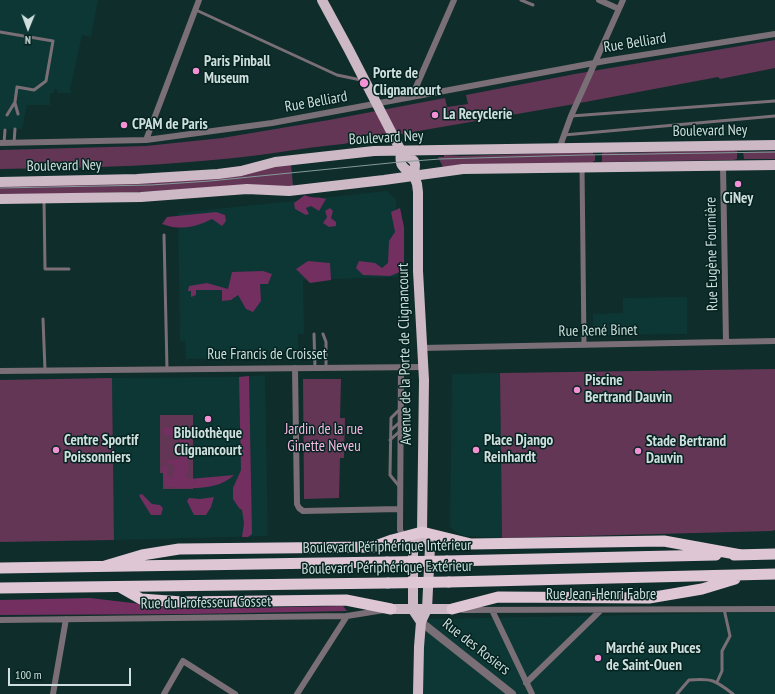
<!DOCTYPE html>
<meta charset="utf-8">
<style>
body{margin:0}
#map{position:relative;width:775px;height:694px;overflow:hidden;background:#0f2d2a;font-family:"PT Sans Narrow",sans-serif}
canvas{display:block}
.north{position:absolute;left:8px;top:8px;width:40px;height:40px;-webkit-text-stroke:3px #052320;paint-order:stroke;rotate:181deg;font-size:11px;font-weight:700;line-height:16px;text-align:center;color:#cedfdd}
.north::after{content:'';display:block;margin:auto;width:14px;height:18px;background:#cedfdd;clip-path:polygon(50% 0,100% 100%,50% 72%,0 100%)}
.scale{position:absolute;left:8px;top:668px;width:123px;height:18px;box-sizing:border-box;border:2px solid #cedfdd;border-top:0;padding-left:5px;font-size:12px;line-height:14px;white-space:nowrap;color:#cedfdd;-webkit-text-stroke:3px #052320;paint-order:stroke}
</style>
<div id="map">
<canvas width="775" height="694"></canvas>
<div class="north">N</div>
<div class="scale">100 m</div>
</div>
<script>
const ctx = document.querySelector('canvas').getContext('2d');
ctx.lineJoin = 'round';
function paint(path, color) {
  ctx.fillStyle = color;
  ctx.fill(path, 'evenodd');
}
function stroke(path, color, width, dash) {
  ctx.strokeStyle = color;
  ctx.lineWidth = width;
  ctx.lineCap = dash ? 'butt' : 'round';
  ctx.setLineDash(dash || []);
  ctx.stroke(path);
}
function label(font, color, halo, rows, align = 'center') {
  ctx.font = font + ' "PT Sans Narrow",sans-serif';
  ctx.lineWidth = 3;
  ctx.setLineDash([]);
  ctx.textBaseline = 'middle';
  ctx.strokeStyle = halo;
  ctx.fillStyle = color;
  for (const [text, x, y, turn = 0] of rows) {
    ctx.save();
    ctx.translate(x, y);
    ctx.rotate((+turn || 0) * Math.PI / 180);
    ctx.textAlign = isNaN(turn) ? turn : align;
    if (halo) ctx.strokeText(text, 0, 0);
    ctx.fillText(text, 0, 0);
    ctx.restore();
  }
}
paint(new Path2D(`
 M0,0H98L91,37L82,35L70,90L71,91V93H57V89H54V93L50,94V105H27L22,129L0,130Z
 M387,191L396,199L398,277L303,280L304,334H298L299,357H289L288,351H283V358H277V352H269V358L186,359L185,341H180L178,213Z
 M687,297V334L602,335L593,327V314L623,313V298Z
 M500,373L502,538L465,536L457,533L450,526L452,374Z
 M265,375L268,536L114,540L112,378L236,377Z
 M775,612V694H421V622H429V619Z`), '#0d3734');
paint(new Path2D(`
 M775,40V68L720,79L718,77L569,105L343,144C299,148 256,157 213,160C142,167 71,168 0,169V150L146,146L222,138L329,120L445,98L447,107L468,104L466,95L575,74Z
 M735,150V151H737V159L733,160L602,162V153H604V152L619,153Z
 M775,151V159H744L743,152Z
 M593,152V154H595V161H593V163L443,167L438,157H444V155L461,156Z
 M291,164L293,186L137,192L0,195V185L269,167Z
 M775,369V530L772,531L502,538L500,373Z
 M112,378L114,540L0,542V380Z
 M303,379H341L340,418H345L344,458H340L339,498L304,499Z
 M160,415H193V489H163V473H160Z`), '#633656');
paint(new Path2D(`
 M305,195C312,199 319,196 326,199L319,211L311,206L306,208L309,214L306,215L295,209L294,203Z
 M330,208L333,211L331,218L336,222V226L329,227L323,223L327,217L325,211Z
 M400,208L404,227V264L401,268L400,272L390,276L363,275L356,268L359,261L375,263L382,268L388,263L389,241L395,232L391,212Z
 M216,212L225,215L226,221L222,226L212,219C196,227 180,231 162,224L167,217Z
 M308,261L330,263L331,280L310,283L296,269Z
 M263,271L272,274L268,284H260L261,301L253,312L246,309L238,295L231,300L222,301V290H196V295L191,297V291H188L189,286L207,283L228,289L232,272Z
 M249,376L252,534L248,537H242L244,523L242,510L239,508L233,499V488L241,470L239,377Z
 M164,428H189L188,472L186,476L189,479L234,475C216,492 188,488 165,487L162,466H167V477L172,478L175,466L166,462L165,460L180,459V437L166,435L163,432Z
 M142,494L152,504L160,505L163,508L161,515H151L141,499L139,495Z
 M214,497L211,507L206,515H194L187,501L189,498L200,499Z
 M90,598L184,609L343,606L347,611L192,614L0,615V600Z`), '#722f60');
stroke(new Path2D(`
 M521,0L533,5
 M196,10L337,75L361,80
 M0,32L53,41L46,81L34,90L17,87L15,102L7,115
 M15,103L18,114
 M571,116L775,101
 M564,135L775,116
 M4,143L5,130
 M14,143L15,129
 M44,200L45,269H69
 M164,235L167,369
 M43,319L45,370
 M314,334L315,368
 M323,334L326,342V368
 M391,430L400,422
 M390,440L400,431
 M399,486L390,475L391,418L400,409
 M717,682L722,671V651L730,636L724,609
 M677,694L689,680C712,678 715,680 733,694`), '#7a6f76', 3);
stroke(new Path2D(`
 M582,167L584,345`), '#7a6f76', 5);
stroke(new Path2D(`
 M599,0L619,9
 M415,96L416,87L454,0
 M146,140L199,0
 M0,143L146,140L272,123L605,61L775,34
 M559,149L571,116L623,0
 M723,166L726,342
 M421,348L775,341
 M401,367L400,530L404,537L414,545
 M295,368L297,504L299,508L303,511L400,509
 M0,371L423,367
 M463,610L775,609
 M492,610L532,694
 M0,620L347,616L384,610
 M526,683L601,610
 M53,694L66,619
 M164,694L183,661L235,694
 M297,694L347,616`), '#7a6f76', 6);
stroke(new Path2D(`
 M421,622L512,694`), '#7a6f76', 8);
stroke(new Path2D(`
 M322,0L349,50L401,151L414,161L415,165L414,176L417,184L418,192V271L424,380L422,532L416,541L413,551V610L421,622
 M401,151C399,167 402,166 414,176
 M0,182L137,179L218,174L241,171L275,162L374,151L775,145
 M0,199L141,197L247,189L289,191L384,180L463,169L775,165
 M391,609H452
 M418,694L419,647L421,622L427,609L430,547L429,542L422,532`), '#cdb8c5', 10);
stroke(new Path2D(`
 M734,555L775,554
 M447,561L716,555
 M105,566L142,555L179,549L373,547L392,540L422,532L471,544L664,541L741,555
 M0,568L387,562
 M449,582L775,574
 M120,587L141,599L182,602L346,600L391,609
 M0,588L388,583
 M452,609L498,597L649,598L702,589L735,579`), '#dec6d5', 11);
stroke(new Path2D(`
 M0,188L151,185L210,181L400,162L440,159L582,155L775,152`), '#859b99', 1);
stroke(new Path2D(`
 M387,562L447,561
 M388,583L449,582`), '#dec6d5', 11);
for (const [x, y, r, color] of [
 [196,71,4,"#f391d5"],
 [364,83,5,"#f391d5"],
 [435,115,4,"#f391d5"],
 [124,125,4,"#f391d5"],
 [738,184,4,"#f391d5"],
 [577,390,4,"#f391d5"],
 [208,419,4,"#f391d5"],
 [56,450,4,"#f391d5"],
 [476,450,4,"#f391d5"],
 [638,451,4,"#f391d5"],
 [598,658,4,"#f391d5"]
]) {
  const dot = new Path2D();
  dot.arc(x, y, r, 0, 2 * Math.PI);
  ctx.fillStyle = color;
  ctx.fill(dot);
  stroke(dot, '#052320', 1.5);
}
label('15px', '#cedfdd', '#052320', [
 ["Rue Belliard",635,43,-9],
 ["Rue Belliard",316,102,-10],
 ["Boulevard Ney",710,131,-1],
 ["Boulevard Ney",386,138,-3],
 ["Boulevard Ney",64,166,-1],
 ["Rue Eugène Fournière",712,254,-91],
 ["Rue René Binet",598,331,-1],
 ["Avenue de la Porte de Clignancourt",405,354,-91],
 ["Rue Francis de Croisset",267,355],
 ["Boulevard Périphérique Intérieur",387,547,-1],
 ["Boulevard Périphérique Extérieur",387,568,-1],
 ["Rue Jean-Henri Fabre",601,595],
 ["Rue du Professeur Gosset",206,603,-1],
 ["Rue des Rosiers",476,647,38]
]);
label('bold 15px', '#cedfdd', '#052320', [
 ["Paris Pinball",204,62],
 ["Museum",204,79],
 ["Porte de",373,74],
 ["Clignancourt",373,91],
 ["La Recyclerie",443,115],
 ["CPAM de Paris",132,125],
 ["CiNey",738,199,"center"],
 ["Piscine",585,381],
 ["Bertrand Dauvin",585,398],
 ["Bibliothèque",208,434,"center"],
 ["Clignancourt",208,451,"center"],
 ["Centre Sportif",64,441],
 ["Poissonniers",64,458],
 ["Place Django",484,441],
 ["Reinhardt",484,458],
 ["Stade Bertrand",646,442],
 ["Dauvin",646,459],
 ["Marché aux Puces",606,649],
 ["de Saint-Ouen",606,666]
], 'left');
label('15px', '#f5b9e1', '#052320', [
 ["Jardin de la rue",324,430],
 ["Ginette Neveu",324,447]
]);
</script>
